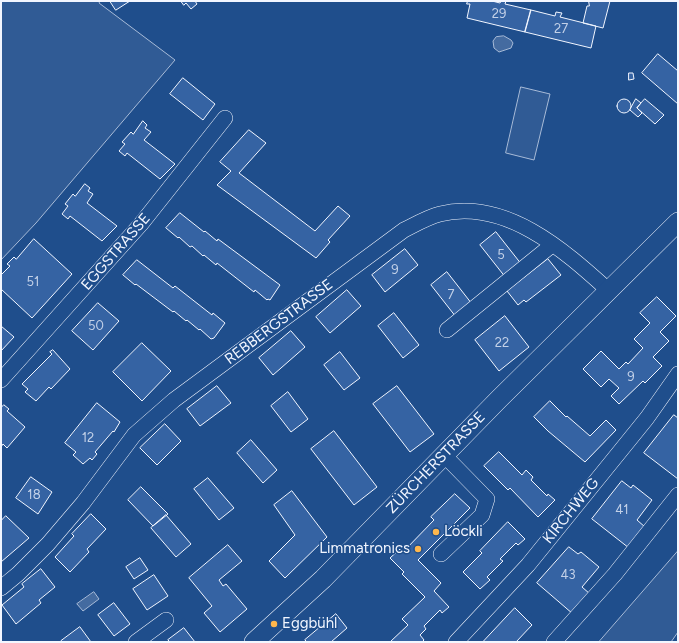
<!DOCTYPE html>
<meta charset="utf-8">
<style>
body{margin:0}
#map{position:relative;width:679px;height:643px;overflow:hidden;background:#1f4e8c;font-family:Figtree,sans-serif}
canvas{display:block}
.frame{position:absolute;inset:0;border:2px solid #f2f6ff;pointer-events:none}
</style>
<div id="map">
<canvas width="679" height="643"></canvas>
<div class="frame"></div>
</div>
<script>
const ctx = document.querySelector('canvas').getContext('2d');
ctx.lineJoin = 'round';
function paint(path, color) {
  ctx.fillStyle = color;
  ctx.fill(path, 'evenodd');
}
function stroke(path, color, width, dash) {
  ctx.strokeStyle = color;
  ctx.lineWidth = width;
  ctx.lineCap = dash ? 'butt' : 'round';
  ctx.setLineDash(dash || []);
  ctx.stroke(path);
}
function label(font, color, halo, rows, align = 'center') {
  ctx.font = font + ' Figtree,sans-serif';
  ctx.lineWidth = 3;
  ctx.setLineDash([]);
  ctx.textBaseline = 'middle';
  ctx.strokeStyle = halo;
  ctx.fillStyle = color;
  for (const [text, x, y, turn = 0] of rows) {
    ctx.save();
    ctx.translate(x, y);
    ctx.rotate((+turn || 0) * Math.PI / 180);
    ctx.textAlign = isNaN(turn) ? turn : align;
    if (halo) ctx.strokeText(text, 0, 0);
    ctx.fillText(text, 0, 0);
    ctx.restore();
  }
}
const built = new Path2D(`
 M1,1H100L99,3L175,60L36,223L1,260Z
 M521,87L550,94L534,160L506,153Z
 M678,551V632L671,642H599Z`);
paint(built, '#305b95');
stroke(built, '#a8bbd7', 1);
const water = new Path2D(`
 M504,36L511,40L513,43L511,48L499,52L494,48L493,41L496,37Z
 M94,592L99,599L83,611L77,604Z`);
paint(water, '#446ba0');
stroke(water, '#a8bbd7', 1);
const building = new Path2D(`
 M110,1H130L116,10Z
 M181,1H195L197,4L191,9L186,3L184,5Z
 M468,1H492L500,3L501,1H506L505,4L531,10L525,32L467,18L470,4H467Z
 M589,1H610L603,28L583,23L587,6H589Z
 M531,10L555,16L556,12L562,13L560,17L596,26L591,48L525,32Z
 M658,54L678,71V104L642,73Z
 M629,73H633L634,79L629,80Z
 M183,78L215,104L203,120L170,94Z
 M617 106a7 7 0 1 1 14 0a7 7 0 1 1-14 0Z
 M636,99L641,103L637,108L642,113L638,117L630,110Z
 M645,99L664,115L655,124L637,108Z
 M143,121L147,125L145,128L151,132L144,140L175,164L160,179L127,153L125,156L119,151L125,144L122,142L131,132L133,134Z
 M249,130L266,143L239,173L315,231L338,206L350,216L328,240L330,242L316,258L217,185L231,171L220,162Z
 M85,184L90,188L88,191L93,194L87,203L117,226L102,241L70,216L68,219L62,214L68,206L65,204L73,194L75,196Z
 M180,213L204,232L205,231L217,241L218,239L280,285L270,300L268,299L267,300L255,290L254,292L217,263L216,265L204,255L203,256L192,246L190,247L179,237L178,238L166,228Z
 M496,232L522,265L506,278L480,245Z
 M34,239L72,274L32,318L1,289V275L10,266L7,264L14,257L16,259Z
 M405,249L418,265L385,292L372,275Z
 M548,259L561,275L526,302L524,300L518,305L507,291Z
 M137,260L173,288L175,286L212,315L213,313L225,323L214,338L211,339L200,329L199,330L187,320L186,321L174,311L173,312L136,284L135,285L123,275Z
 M447,272L472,304L456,317L431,285Z
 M347,290L361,306L330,333L316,317Z
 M657,297L676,316L660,332L669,341L653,357L662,366L645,383L643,381L619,404L611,396L619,388L609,379L601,387L583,369L601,351L619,369L626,362L628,364L643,348L634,339L650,323L640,313Z
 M98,303L119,321L93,350L72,331Z
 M394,313L419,345L403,358L378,326Z
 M505,316L529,347L499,371L475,340Z
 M1,326L14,337L1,351Z
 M291,331L305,347L273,375L259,358Z
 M142,343L171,371L142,401L113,372Z
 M53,350L70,369L51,389L49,387L36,401L25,392L28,389L22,384L52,354L50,352Z
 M340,352L360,378L344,390L324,365Z
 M217,386L231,403L200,426L187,409Z
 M397,386L434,434L410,452L373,404Z
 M288,392L308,419L291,432L271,406Z
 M550,401L566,417L567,416L590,436L606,420L616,430L585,462L548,431L534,417Z
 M97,403L120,422L114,432L113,431L95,452L97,454L92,460L90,458L83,464L73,455L76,452L65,443Z
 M4,405L9,409L7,411L25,427L7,448L3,444L1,447V408Z
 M674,415L678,418V479L644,453Z
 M165,424L181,441L157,465L140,448Z
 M334,431L377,487L354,505L311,449Z
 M251,440L277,470L263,483L237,453Z
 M499,452L522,475L526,470L533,477L531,480L547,496L548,494L555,500L538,517L510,488L508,490L484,466Z
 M31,477L52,492L38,514L16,498Z
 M208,478L234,508L219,520L194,489Z
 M622,481L631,488L633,485L652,500L637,520L645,527L629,548L592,519Z
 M141,487L168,514L153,526L128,500Z
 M292,491L327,537L285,578L269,561L295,535L274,505Z
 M455,494L470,508L418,560L441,583L434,591L449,607L442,613L440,610L424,626L426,629L420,635L424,640L422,642H390L408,625L402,619L425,597L402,574L404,572L390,558L400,549L403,552L434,520L431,517Z
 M91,514L106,529L87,549L89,552L70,572L55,557L74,536L72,534Z
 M166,515L191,544L176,557L151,528Z
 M6,516L29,538L1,562V521Z
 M508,522L525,539L518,545L516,543L500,559L503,561L487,577L490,580L480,589L463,572L482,553L480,551Z
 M228,545L242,561L219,580L223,586L226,584L247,609L220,632L204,613L212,606L189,578Z
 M569,547L578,554L581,552L599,567L582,587L590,594L573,614L537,583Z
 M140,558L148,570L134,579L126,567Z
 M41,569L55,587L39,600L41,603L16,624L2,605L24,587L22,584Z
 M154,575L168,596L147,610L133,589Z
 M114,603L130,624L114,636L98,615Z
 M515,608L532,625L516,642H483Z
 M336,614L347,628L331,642H307L305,640Z
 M80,627L91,642H61V641Z
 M184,628L195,642H170L168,640Z`);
paint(building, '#3563a3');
stroke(building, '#f2f6ff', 1);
const minor = new Path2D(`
 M447,330L552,245
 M1,380L141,224L225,118
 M441,554L482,515L487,499L444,455
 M1,588L18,574L48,544L83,503L134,435L174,400L404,230C416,224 428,217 440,214C505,198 564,250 608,290
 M136,642L166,620
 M456,642L528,565L647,418L678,374
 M554,642L615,574L678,495`);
const major = new Path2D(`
 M254,642L323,579L499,399L678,222`);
stroke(minor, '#f2f6ff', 16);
stroke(major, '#f2f6ff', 20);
stroke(minor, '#1f4e8c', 15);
stroke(major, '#1f4e8c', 19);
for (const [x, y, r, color] of [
 [436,532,4,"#ffb74d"],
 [418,549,4,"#ffb74d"],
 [274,624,4,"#ffb74d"]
]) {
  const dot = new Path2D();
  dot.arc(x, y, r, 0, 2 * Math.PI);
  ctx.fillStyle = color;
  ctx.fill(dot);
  stroke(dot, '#1f4e8c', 1.5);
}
label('13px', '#c3d1e8', null, [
 ["29",499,14],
 ["27",561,29],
 ["5",501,255],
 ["9",395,270],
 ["51",33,282],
 ["7",451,295],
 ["50",96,326],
 ["22",502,343],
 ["9",631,377],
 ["12",88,438],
 ["18",34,495],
 ["41",622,510],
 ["43",568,575]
]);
label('15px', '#f2f6ff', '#1f4e8c', [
 ["EGGSTRASSE",116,252,-49],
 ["REBBERGSTRASSE",279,322,-37],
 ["ZÜRCHERSTRASSE",436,463,-46],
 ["KIRCHWEG",571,511,-51]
]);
label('15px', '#f2f6ff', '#1f4e8c', [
 ["Löckli",444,532],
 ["Limmatronics",410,549,"right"],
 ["Eggbühl",282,624]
], 'left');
</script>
